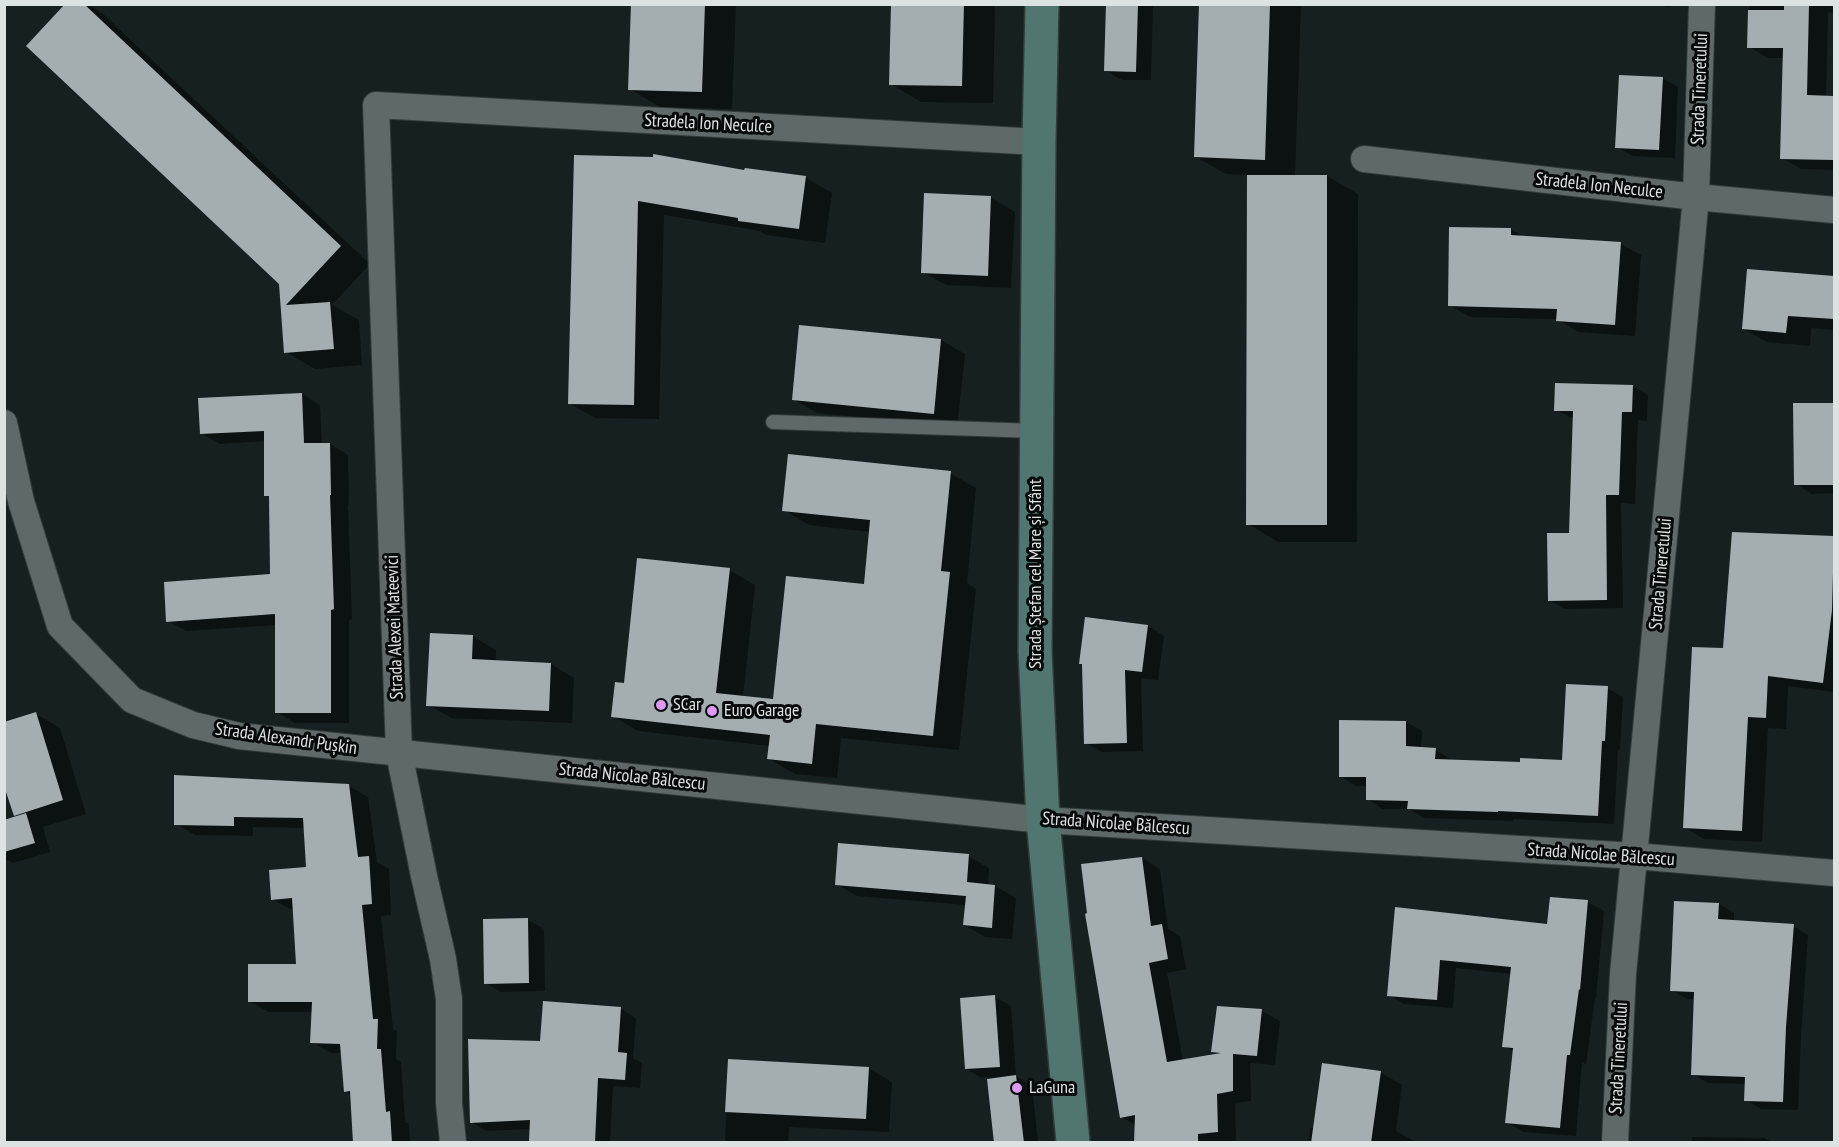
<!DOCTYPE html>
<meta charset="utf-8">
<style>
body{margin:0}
#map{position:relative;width:1839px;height:1147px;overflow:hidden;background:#172020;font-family:"PT Sans Narrow",sans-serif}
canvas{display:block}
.frame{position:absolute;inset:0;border:6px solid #dde3e3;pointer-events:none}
</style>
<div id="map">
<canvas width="1839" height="1147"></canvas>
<div class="frame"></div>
</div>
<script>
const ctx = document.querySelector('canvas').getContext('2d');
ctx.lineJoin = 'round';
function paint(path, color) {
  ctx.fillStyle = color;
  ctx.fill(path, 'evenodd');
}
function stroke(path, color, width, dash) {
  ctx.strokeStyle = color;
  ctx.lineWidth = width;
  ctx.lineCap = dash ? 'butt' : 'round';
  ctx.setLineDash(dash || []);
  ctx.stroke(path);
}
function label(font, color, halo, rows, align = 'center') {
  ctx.font = font + ' "PT Sans Narrow",sans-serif';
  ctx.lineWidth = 6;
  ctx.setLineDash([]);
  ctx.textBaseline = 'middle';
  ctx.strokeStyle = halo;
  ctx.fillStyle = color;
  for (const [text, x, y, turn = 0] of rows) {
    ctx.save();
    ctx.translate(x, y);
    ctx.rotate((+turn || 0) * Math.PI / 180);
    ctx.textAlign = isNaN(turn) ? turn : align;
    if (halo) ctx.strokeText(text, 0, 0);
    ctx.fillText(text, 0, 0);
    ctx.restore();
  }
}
paint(new Path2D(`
 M67,4H87L103,14L370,264L332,305L359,320L362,365L315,369L286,352L281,283Z
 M632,4H736L732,109L660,107L630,89Z
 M892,4H995L993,103L921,102L891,84Z
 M1107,4H1153L1151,80H1122L1106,71Z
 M1200,4H1301L1295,176H1327L1358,194L1357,542H1278L1248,524L1249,175L1226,174L1196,157Z
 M1636,4H1671V7Z
 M1749,4H1834V13L1828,12L1826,97H1834V170L1801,169L1782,158L1784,58H1768L1749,47Z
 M1662,78L1678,87L1675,158L1633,156L1617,147Z
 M575,157L654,158L746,172L806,178L832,193L825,243L766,235L760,231L664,215L659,419L595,418L569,403Z
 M926,195L991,198L1015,212L1011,288L946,285L922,272Z
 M1511,229L1524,237L1621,244L1641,255L1635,336L1578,332L1557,319L1470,317L1449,305Z
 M1748,271L1834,277V330L1811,328L1810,346L1767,342L1743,329Z
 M801,327L941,340L965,354L957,427L817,413L793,399Z
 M1632,386L1648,395L1647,421L1638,420L1635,504L1621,503L1623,608L1565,609L1549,600L1570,534L1574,419L1556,410Z
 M302,394L320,405L322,444H330L348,455L349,505H348L352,619L349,620V723H295L277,712V625L186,631L168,621L272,576L270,498L266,495L265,441L220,444L201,433Z
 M1795,404H1834V493L1812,494L1796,484Z
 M950,473L976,488L967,583L976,589L959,750L841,738L837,778L795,774L769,759L770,746L638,731L613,716L625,684L729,570L755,585L743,697L774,701L865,586L871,532L809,525L784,510Z
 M1734,533L1834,538V692L1788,686L1786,729L1768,728L1762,842L1704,839L1684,827L1724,650Z
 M1148,626L1164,636L1158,680L1141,678L1143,751L1102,752L1086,743L1084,665L1080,663Z
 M472,636L496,650V662L551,664L574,678L572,723L452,718L428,705Z
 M1607,688L1623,697L1620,750L1618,749L1614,824L1513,819V821L1424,818L1409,809H1383L1367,799V786H1356L1340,776L1406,722L1422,731L1421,748L1435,750L1451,759V761L1521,763L1563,761Z
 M36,714L60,728L86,814L43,827L50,852L13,863L4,859V821L19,817L15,815Z
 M349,786L368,797L377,862L389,869L391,915L381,916L393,1029L397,1031L396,1059L401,1062L405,1122L409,1124L410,1142H355L352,1095L345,1091L342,1053H331L312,1042L313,1012H269L249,1001L298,966L294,910H292L272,899L308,868L305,828L253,827V836L195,835L176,824Z
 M968,856L989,868L988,885L995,886L1016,898L1012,939L985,937L964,925L966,905L857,896L836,884Z
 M1142,858L1160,869L1168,929L1180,936L1186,969L1167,973L1183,1061L1219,1055L1212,1051L1262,1011L1280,1021L1275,1065L1250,1063L1251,1101L1235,1103L1236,1142H1135L1136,1125L1121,1117Z
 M1551,898L1588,902L1604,911L1596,998H1595L1586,1064L1582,1063L1576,1136L1523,1132L1507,1122L1514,1052L1503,1046L1512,974L1456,968L1453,1008L1404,1004L1389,995L1396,909L1548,925Z
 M1719,904L1734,913V922L1793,926L1808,935L1801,1037L1798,1110L1761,1109L1746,1100V1084L1708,1083L1692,1074L1695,999H1687L1671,990Z
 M528,920L544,929L545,991L501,992L485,983Z
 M995,997L1011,1006L1016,1076L1032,1086L1038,1142H996L988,1077L982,1078L966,1069Z
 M544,1002L621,1009L636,1018L633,1058L642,1063L640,1088L613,1086L610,1142H534L531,1140V1129L487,1131L471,1122L541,1043Z
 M729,1060L868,1068L892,1082L889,1132L789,1127L788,1142H725Z
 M1380,1072L1402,1085L1396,1131L1416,1142H1309L1310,1128H1315Z
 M1692,1137L1765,1138L1772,1142H1692Z`), '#0007');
paint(new Path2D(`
 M65,4H84L341,246L286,305L330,302L334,349L284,353L279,284L26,46Z
 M631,4H705L702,92L628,90Z
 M891,4H964L962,86L889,85Z
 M1106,4H1138L1136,72L1104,71Z
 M1199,4H1270L1265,160L1194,157Z
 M1784,4H1809L1807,95L1834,96V160L1780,159L1783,48H1747L1748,10H1784Z
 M1619,75L1663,77L1659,150L1615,148Z
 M653,154L744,170L745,168L806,176L799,229L738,221V218L638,201L634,405L568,404L574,155L653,157Z
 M1247,175H1327V525H1246Z
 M924,193L991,196L988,276L921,273Z
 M1449,227L1511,228V235L1621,242L1615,325L1556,321L1557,309L1448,306Z
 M1747,269L1834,276V319L1788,316L1786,333L1742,329Z
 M799,325L941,339L934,414L792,400Z
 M1555,383L1633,385L1632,412H1622L1619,495H1606L1607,600L1548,601L1547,533H1569L1573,411H1554Z
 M302,393L304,443H330L331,495H330L334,609L331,610V713H275V614L166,622L164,582L270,574L269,496H264V431L200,434L198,398Z
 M1793,403H1834V485H1794Z
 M788,454L951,471L941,571L950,572L933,736L816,724L812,764L767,759L770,735L611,717L615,682L624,683L637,558L730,568L716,693L773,699L786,576L864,584L870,520L782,511Z
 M1732,532L1834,536L1832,610L1823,683L1768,676L1766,718L1748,717L1742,831L1683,828L1692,647L1723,648Z
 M1085,617L1148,625L1142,672L1125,670L1127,743L1084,744L1082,664H1079Z
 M430,633L473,635L472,659L551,663L549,711L426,706Z
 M1566,684L1608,686L1605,741H1602L1598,816L1498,811V812L1407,809L1408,801L1366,800V777H1339V720L1406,721V746L1436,748L1435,759L1520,762V758L1562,760Z
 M36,712L63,800L14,816L4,786V722Z
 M174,775L349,784L358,857L369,856L372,904L362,905L373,1019H378L377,1049H381L386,1112L390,1111L392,1143H353L350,1091L344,1092L340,1044L310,1043L312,1002H248V964H296L292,898L271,900L269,870L306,867L303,818L234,817V826L174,825Z
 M26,813L35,843L4,852V820Z
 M838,843L969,854L967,882L995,885L992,928L963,925L966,896L835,885Z
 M1142,857L1151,926L1162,924L1168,959L1149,963L1167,1062L1221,1053L1211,1052L1217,1006L1262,1009L1257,1056L1233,1054V1091L1217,1094L1218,1132L1198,1134V1143H1134L1135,1115L1120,1118L1085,914L1087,913L1081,864Z
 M1550,897L1588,900L1580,990L1579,989L1570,1055H1567L1560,1128L1505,1123L1513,1048L1502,1047L1511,967L1440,960L1437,1000L1387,996L1395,907L1547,924Z
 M1674,901L1719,903L1718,919L1794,924L1786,1027L1783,1102L1744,1101L1745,1077L1691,1075L1694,992L1670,991Z
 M528,918L529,983L484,984L483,919Z
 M995,995L1000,1067L965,1069L960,998Z
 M543,1001L621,1007L618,1052L627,1053L625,1080L598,1078L595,1143L529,1141L530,1120L470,1123L468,1039L540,1041Z
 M728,1059L869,1067L866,1119L725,1112Z
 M1322,1063L1381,1071L1371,1143H1311Z
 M1016,1075L1024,1143H994L987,1079Z`), '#a4aeb1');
const lane = new Path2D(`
 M773,422L1036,431`);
const street = new Path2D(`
 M1364,159L1696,197L1834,210
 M4,423L21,501L60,626L132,700L193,725L239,736L1043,820L1635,856L1834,873
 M453,1142L449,1103V999L443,959L424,876L399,753L376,105L1039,142
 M1615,1142L1623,974L1696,197L1702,4`);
const secondary = new Path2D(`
 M1042,4L1039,142L1035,651L1043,820L1073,1142`);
stroke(lane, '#333a3a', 16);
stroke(street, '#333a3a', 28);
stroke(secondary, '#333a3a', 36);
stroke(lane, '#5f6969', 14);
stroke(street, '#5f6969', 26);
stroke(secondary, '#50766f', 33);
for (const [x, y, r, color] of [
 [661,705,6,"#dd99f3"],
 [712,711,6,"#dd99f3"],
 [1017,1088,6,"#dd99f3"]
]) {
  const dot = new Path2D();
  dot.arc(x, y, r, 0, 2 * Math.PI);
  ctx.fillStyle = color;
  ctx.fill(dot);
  stroke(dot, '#060909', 2);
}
label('18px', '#dde3e3', '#060909', [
 ["Strada Tineretului",1700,89,-88],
 ["Stradela Ion Neculce",708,124,3],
 ["Stradela Ion Neculce",1599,186,6],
 ["Strada Ștefan cel Mare și Sfânt",1036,574,-90],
 ["Strada Tineretului",1661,574,-85],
 ["Strada Alexei Mateevici",395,627,-92],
 ["Strada Alexandr Pușkin",286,739,8],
 ["Strada Nicolae Bălcescu",632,777,6],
 ["Strada Nicolae Bălcescu",1116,824,4],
 ["Strada Nicolae Bălcescu",1601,855,4],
 ["Strada Tineretului",1619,1058,-87]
]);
label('18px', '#dde3e3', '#060909', [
 ["SCar",673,705],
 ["Euro Garage",724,711],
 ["LaGuna",1029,1088]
], 'left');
</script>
